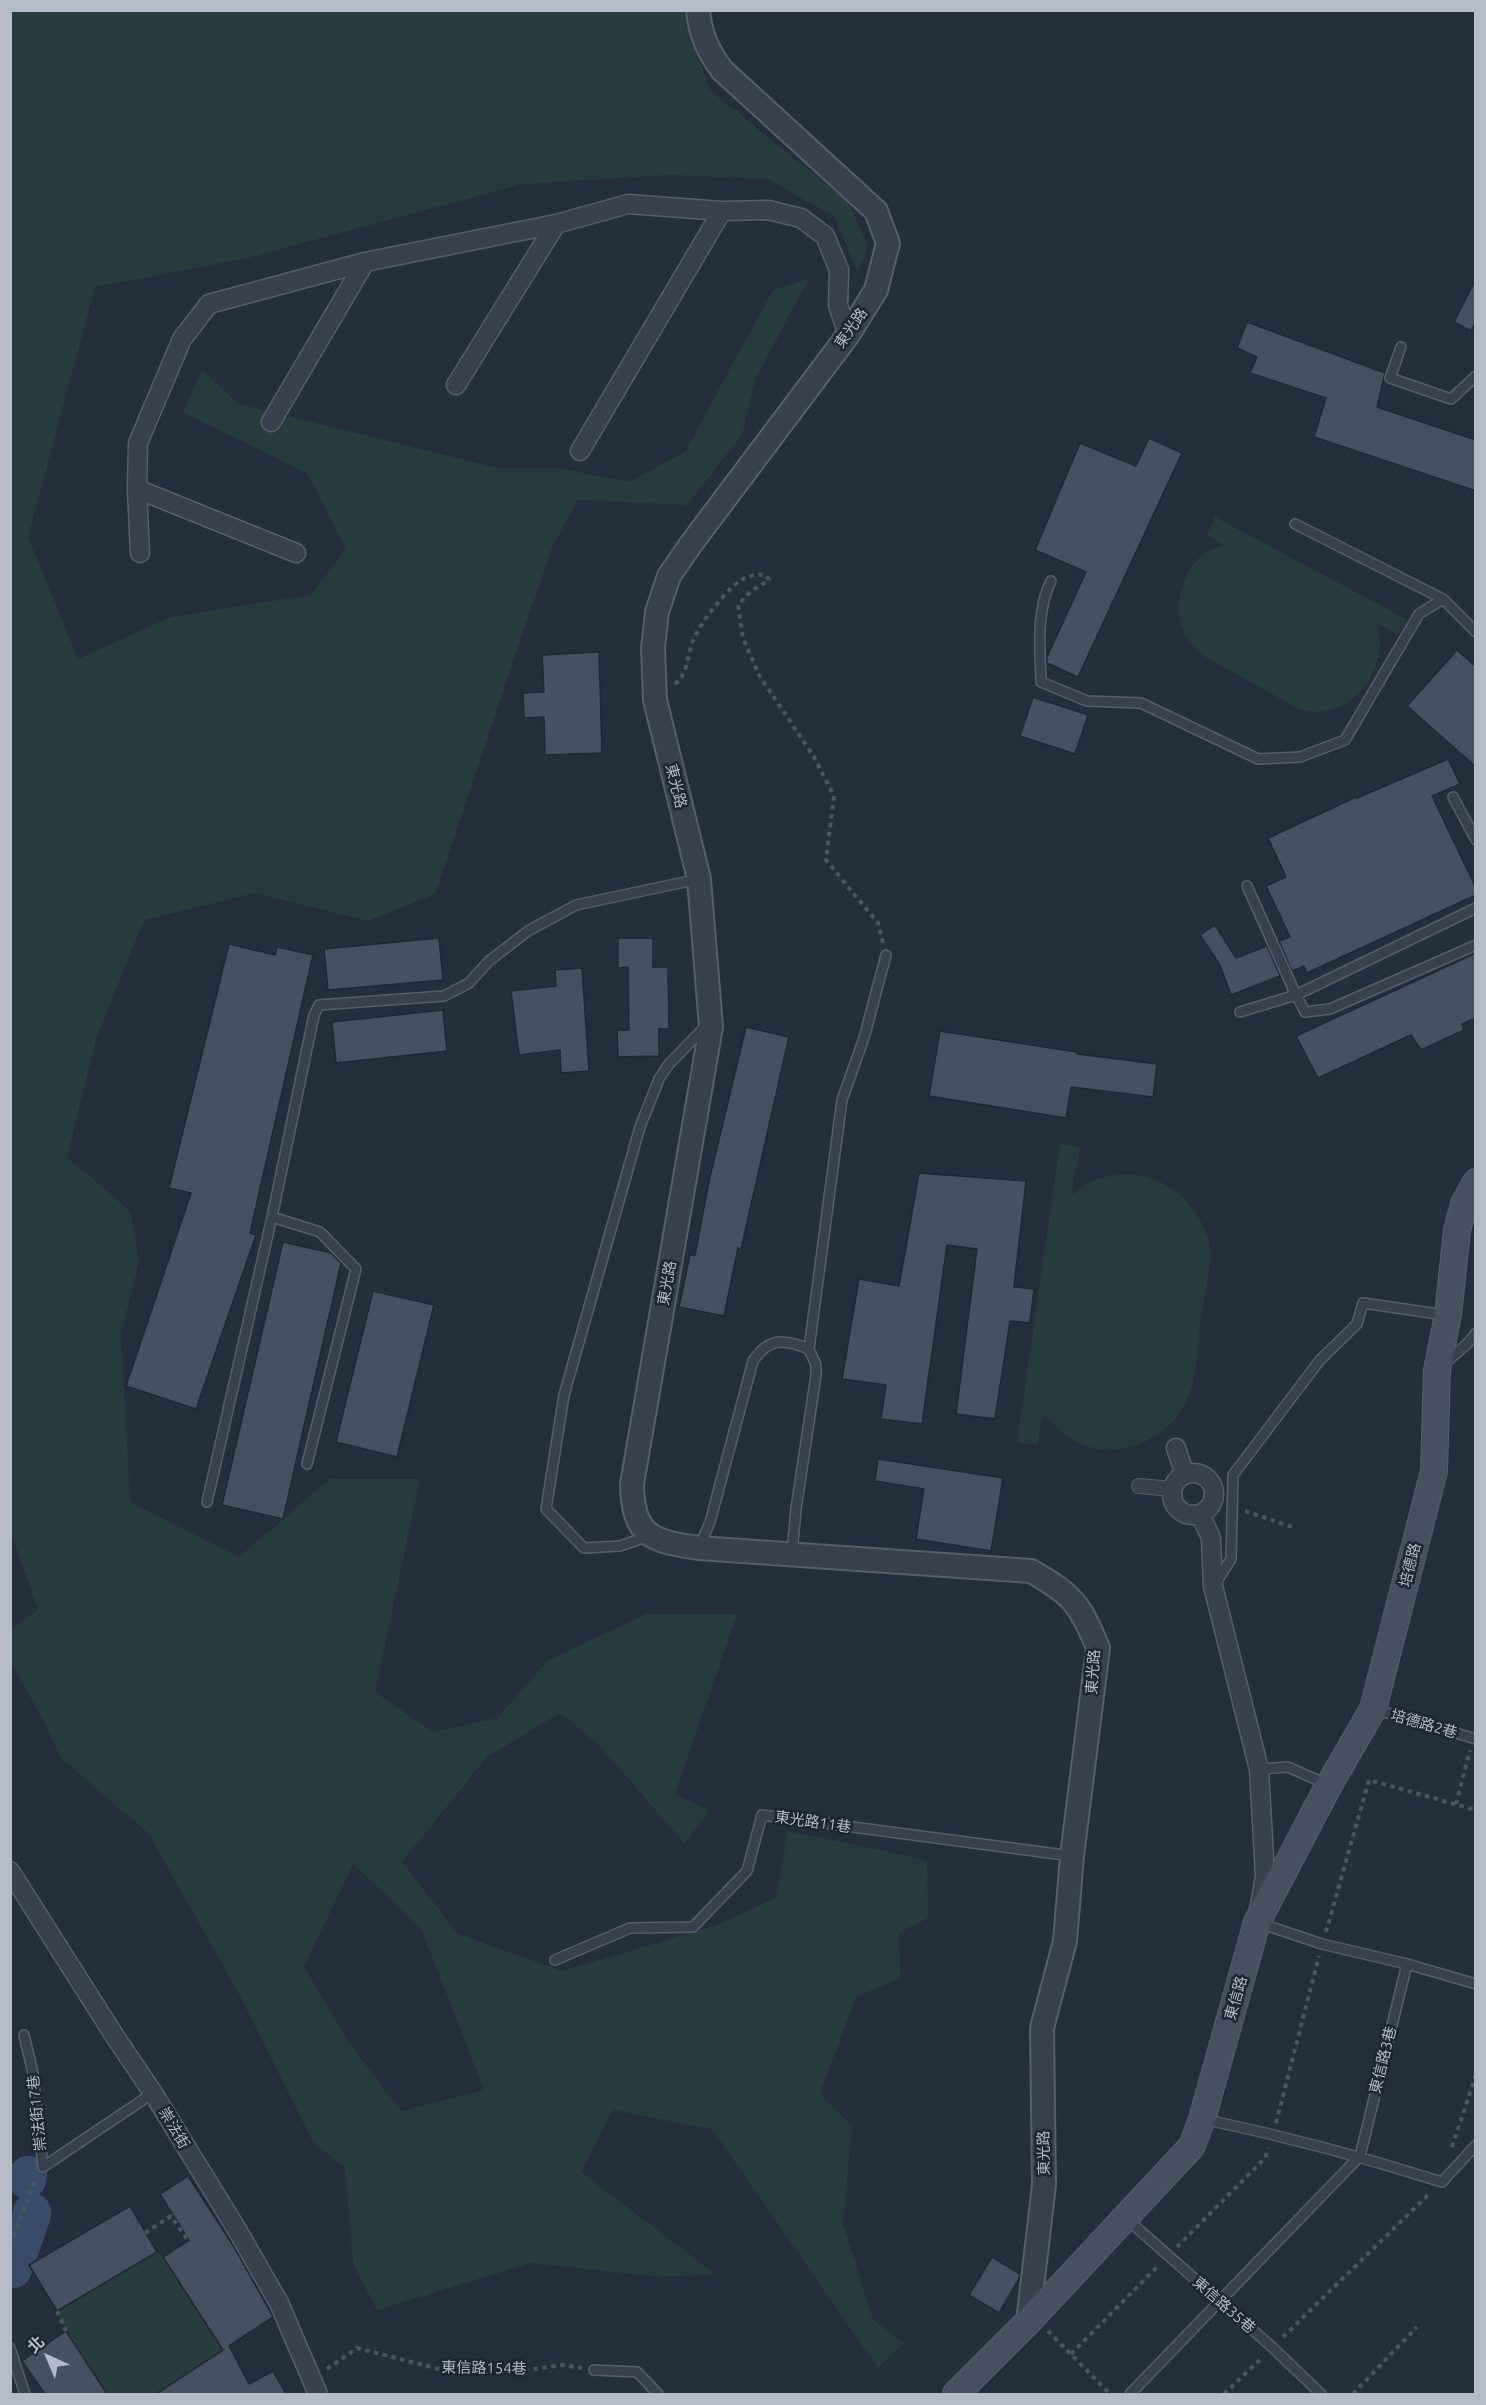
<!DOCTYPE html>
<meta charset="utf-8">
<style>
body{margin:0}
#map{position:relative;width:1486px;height:2405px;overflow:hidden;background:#242f3e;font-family:Ubuntu,"Noto Sans TC",sans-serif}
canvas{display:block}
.frame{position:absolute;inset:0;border:12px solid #b4bcc9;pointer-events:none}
.north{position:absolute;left:18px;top:2327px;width:60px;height:60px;-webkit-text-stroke:4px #1d2633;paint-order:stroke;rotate:316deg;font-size:16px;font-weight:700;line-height:24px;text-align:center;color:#b4bcc9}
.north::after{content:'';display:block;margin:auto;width:21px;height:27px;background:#b4bcc9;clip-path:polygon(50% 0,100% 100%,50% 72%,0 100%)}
</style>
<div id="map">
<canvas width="1486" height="2405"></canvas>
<div class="frame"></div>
<div class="north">北</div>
</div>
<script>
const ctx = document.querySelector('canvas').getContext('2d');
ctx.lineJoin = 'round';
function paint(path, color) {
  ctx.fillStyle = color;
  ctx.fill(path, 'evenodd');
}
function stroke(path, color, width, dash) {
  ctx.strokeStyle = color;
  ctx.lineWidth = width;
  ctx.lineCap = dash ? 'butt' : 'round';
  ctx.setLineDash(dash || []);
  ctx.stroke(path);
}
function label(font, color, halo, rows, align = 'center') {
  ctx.font = font + ' Ubuntu,"Noto Sans TC",sans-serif';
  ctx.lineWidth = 5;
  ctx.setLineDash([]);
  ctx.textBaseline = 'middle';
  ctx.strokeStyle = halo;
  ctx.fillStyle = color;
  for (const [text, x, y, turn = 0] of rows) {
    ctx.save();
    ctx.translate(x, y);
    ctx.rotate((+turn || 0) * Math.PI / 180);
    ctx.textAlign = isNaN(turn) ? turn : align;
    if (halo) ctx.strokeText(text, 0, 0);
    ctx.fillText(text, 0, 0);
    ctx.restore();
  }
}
paint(new Path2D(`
 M11,11H683L710,90L848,202L868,245L858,273L835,217L768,179L670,175L523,184L243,259L95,287L28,537L78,659L171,617L311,595L346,549L308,474L183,412L202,370L238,404L497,468H558L629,482L685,452L773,290L809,279L756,377L742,435L687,505L578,500L552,547L435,894L368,921L255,893L144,920L96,1039L67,1157L130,1211L139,1262L121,1334L130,1502L239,1557L330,1479H420L375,1692L433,1732L498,1718L547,1661L646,1614H737L675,1794L709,1810L685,1844L599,1745L560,1713L487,1757L402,1862L458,1934L562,1971L715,1926L777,1897L788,1831L927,1860L928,1918L898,1933L901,1978L856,1997L820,2093L852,2126L843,2223L873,2320L904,2343L878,2368L712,2129L613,2110L581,2172L715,2274L661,2277L531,2263L377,2310L353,2263L345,2168L313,2142L239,1994L149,1834L60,1757L45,1723L11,1662V1629L38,1610L11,1533ZM353,1864L421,1928L484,2090L401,2111L348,2041L304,1967Z
 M1215,517L1406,619L1397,634L1376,623C1390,657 1364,704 1327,711C1317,713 1308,711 1299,709L1202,655C1195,647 1185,638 1182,628C1174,605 1183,569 1203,555C1209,550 1217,547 1224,545L1207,535Z
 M1060,1144L1080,1147L1071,1195C1079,1190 1086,1183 1094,1180C1148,1162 1195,1191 1210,1244C1213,1257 1204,1297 1202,1312C1198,1336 1197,1372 1190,1393C1175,1436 1122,1463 1078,1443C1064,1436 1054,1424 1043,1414L1037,1445L1017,1442Z
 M157,2252L163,2257L223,2350L156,2394H107L66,2331L57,2311Z`), '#263c3f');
stroke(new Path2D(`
 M27,2180L28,2175
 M13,2269L32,2215V2212`), '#394c67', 38);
const building = new Path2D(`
 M1476,279V322L1471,331L1454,322Z
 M1247,322L1385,373L1377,407L1476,440V491L1314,437L1326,398L1250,373L1257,357L1237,348Z
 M1149,438L1182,453L1078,677L1047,663V657L1086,572L1035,550L1080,443L1136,466Z
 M1457,650L1476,667V767L1407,706Z
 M599,652L602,753L545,755L544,717L524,718L523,693L544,692L542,655Z
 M1033,697L1088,715L1075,754L1020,736Z
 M1448,759L1460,784L1432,796L1476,888V895L1307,973L1304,966L1292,971L1279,941L1290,937L1266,886L1286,877L1268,838L1356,797L1357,798Z
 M1215,925L1236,958L1267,946L1280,976L1231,995L1220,965L1200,935Z
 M439,938L443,980L328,990L324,949Z
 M618,938H653V967H668L669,1029H659V1056L618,1057L617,1030H629L628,967L618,968Z
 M229,944L275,955L277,947L313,955L250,1233L256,1235L196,1409L126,1386L191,1193L169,1188Z
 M1476,953V1018L1462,1024L1464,1030L1421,1050L1411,1035L1318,1078L1296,1036Z
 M582,968L589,1071L561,1073L560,1050L519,1055L511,991L556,986L555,970Z
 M443,1010L447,1051L336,1063L332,1022Z
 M746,1027L789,1037L741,1249L738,1248L724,1316L679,1307L690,1255H695L709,1181Z
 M940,1031L1077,1052V1054L1157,1064L1153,1097L1071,1087L1066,1118L929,1096Z
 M919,1173L1026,1181L1014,1287L1034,1289L1030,1323L1010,1321L995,1419L956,1414L977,1249L947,1245L922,1424L881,1419L886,1385L842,1379L859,1279L899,1286Z
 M283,1242L331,1253L341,1263L283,1519L222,1505Z
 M373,1291L434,1305L397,1457L336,1442Z
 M878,1459L1003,1478L991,1551L916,1539L924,1489L875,1481Z
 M188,2176L234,2247L273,2317L229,2346L249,2384L273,2371L286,2394H156L223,2350L163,2257L189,2240L160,2194Z
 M130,2206L157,2252L57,2311L29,2265Z
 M992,2257L1020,2274L1019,2279L999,2313L969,2295Z
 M66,2331L107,2394H45L22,2361Z`);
paint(building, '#455162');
stroke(building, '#1f2835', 1.5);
const service = new Path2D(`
 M1401,347L1390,378L1451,399L1476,376
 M1295,524L1443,599L1476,632
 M1051,581C1036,611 1040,649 1041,682L1087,701L1141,703L1258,759L1300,757L1345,740L1419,614L1443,599
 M1453,797L1476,840
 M1476,908L1296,995L1305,1012L1330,1009L1476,945
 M1240,1012L1296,995L1247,886
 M272,1217L320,1232L356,1269L307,1464
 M809,1349L842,1100L864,1038L886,955
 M1444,1364L1467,1344L1476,1333
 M207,1502L272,1217L314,1015L319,1005L444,996L469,983L489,961L528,931L576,905L699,879
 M649,1536L620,1546L584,1548L546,1509L564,1395L640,1127L659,1079L669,1064L705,1027
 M699,1548L710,1522L753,1361C769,1337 784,1339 809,1349L816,1365V1375L796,1509L792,1553
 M1215,1584L1231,1559L1233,1475L1320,1360L1357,1324L1363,1303L1445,1315
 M1374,1709L1476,1739
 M1259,1769L1288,1767L1326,1784
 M1259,1923L1322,1944L1407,1964L1476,1984
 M555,1960L630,1928L693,1927L747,1871L762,1815L1072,1856
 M24,2035L33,2073L43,2167L153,2093
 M1203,2119C1284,2136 1363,2157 1442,2182L1476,2145
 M1128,2220L1272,2347L1321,2394
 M10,2348L25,2394
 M594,2370L637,2372L658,2394
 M1130,2394L1360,2156L1407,1964`);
const pedestrian = new Path2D(`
 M1139,1486L1172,1489`);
const minor = new Path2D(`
 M456,385L556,224
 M271,422L365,262
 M580,451L722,211
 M137,489L296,553
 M140,553L137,489L138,443L182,339L209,304L365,262L556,224L628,204L722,211L768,210L801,218L825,236L839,270L838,305L848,335
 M1176,1448L1185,1475
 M1172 1494a21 21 0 1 1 42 0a21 21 0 1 1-42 0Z
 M1200,1514L1211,1538L1213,1586L1259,1769L1265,1876L1260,1905
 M10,1871L114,2035L153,2093L236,2228L279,2303L318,2394`);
const tertiary = new Path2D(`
 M698,10C700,34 708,51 722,70L876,211L888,243L876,290L848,335L691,544L669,576L657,612L653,648L655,700L699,879L711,1027L632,1484C633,1537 652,1541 699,1548L1031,1571C1073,1595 1080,1604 1098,1648L1072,1856L1065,1941L1042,2028L1044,2185L1028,2322`);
const secondary = new Path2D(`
 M956,2394L1028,2322L1192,2146L1202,2119L1257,1922L1329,1785L1373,1709L1434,1471L1437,1370L1448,1315L1457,1230L1464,1204L1476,1182`);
stroke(service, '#565f6c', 12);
stroke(pedestrian, '#565f6c', 16);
stroke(minor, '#565f6c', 21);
stroke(tertiary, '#565f6c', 26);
stroke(secondary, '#565f6c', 28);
stroke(new Path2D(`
 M675,684C688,674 687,656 693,641C699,624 727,588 743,579C751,575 758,574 766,575L769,580L751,591L738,605L743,638L759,675L814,757L834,796L826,860L878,923L883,943
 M1245,1511L1295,1528
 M1456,1804L1470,1750
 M1326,1932L1369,1780L1476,1810
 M1276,2123L1319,1956
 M1452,2147L1476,2074
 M145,2233L171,2216L188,2241
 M10,2245L36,2178
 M1177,2247L1265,2158L1269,2148
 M57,2311L66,2331
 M1048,2331L1110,2394
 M1283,2337L1430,2193
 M1071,2354L1159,2265
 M327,2369L357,2348L443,2370L519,2371L563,2365L582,2368
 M1224,2394L1263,2357
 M1353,2394L1417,2327`), '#44595c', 4, [4.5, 4.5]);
stroke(service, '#38414e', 9);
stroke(pedestrian, '#38414e', 14);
stroke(minor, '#38414e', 18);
stroke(tertiary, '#38414e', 22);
stroke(secondary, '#465061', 26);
label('15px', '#b4bcc9', '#1d2633', [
 ["東光路",851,328,-55],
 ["東光路",676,786,76],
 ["東光路",667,1283,-80],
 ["培德路",1410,1565,-76],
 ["東光路",1093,1672,-86],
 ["培德路2巷",1424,1724,16],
 ["東光路11巷",813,1822,8],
 ["東信路",1236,1998,-74],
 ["東信路3巷",1383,2060,-76],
 ["崇法街17巷",37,2113,-96],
 ["崇法街",174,2128,59],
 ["東光路",1044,2153,-91],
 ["東信路35巷",1224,2305,41],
 ["東信路154巷",484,2368,1]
]);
</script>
